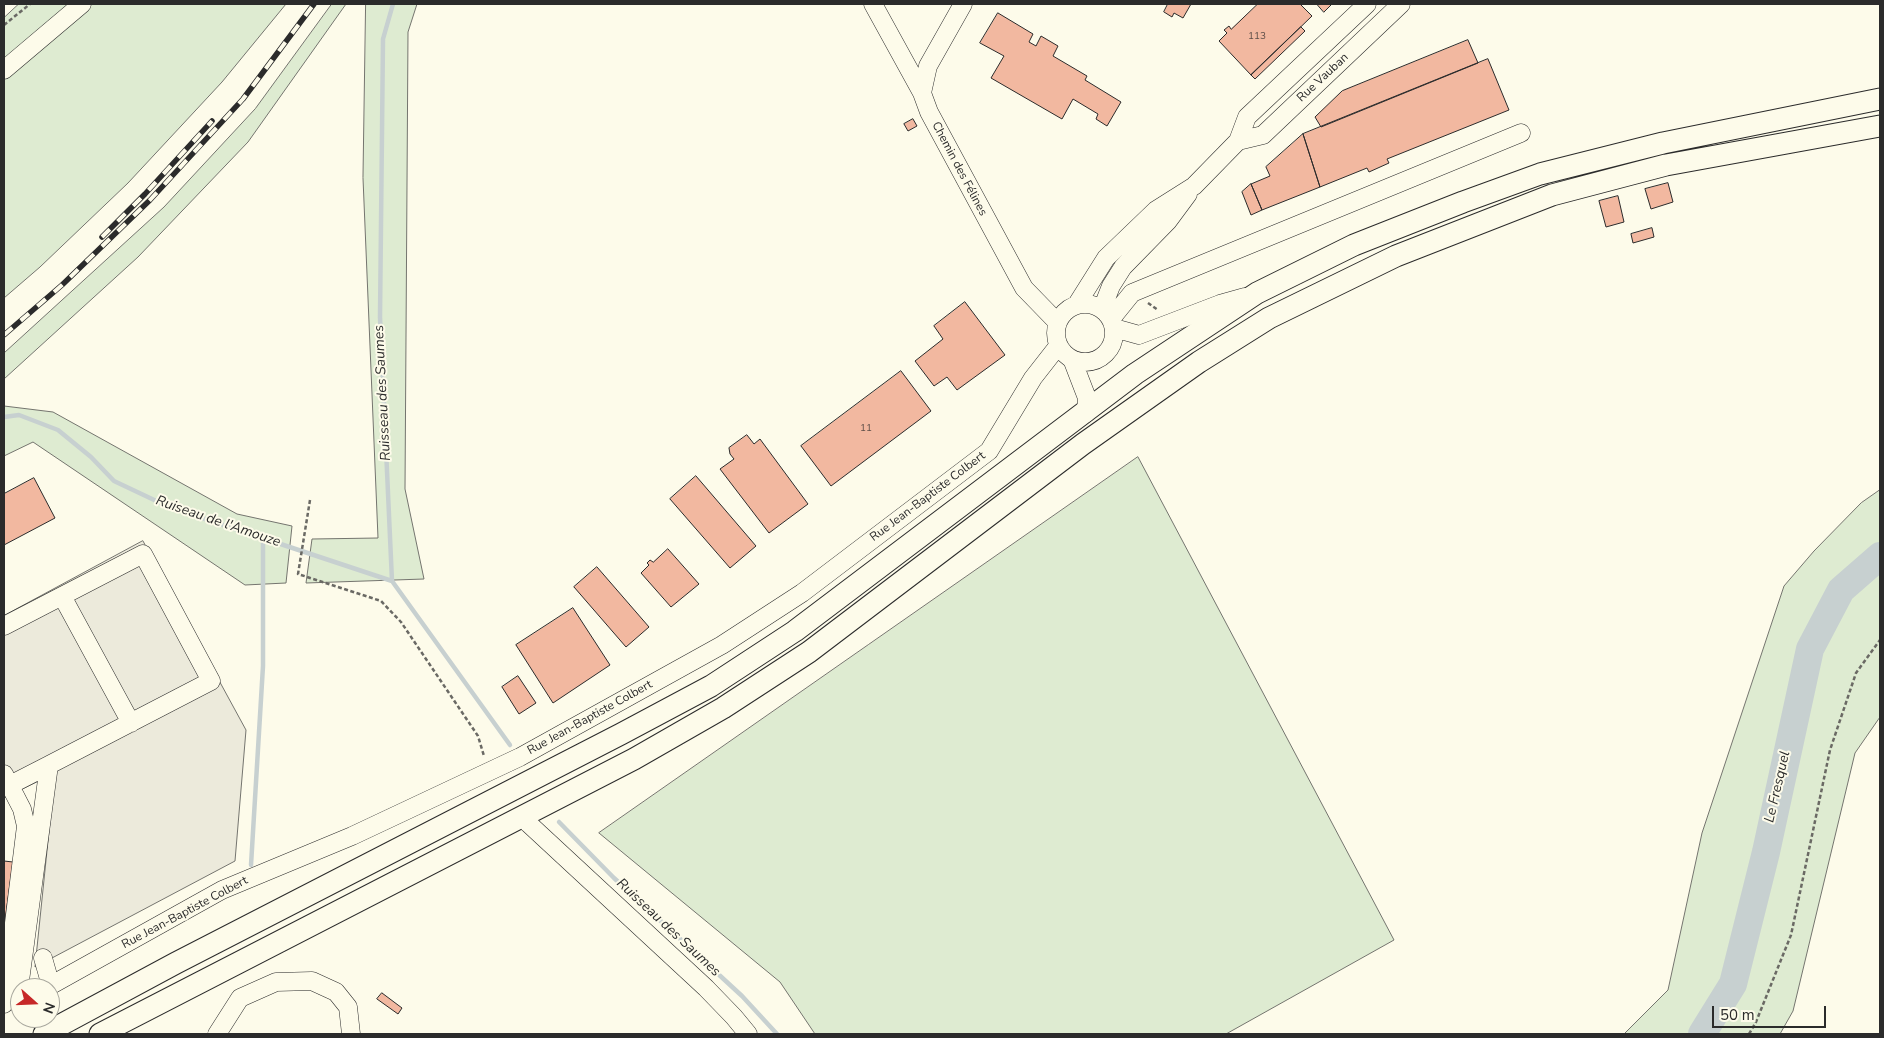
<!DOCTYPE html>
<meta charset="utf-8">
<style>
body{margin:0}
#map{position:relative;width:1884px;height:1038px;overflow:hidden;background:#fdfbea;font-family:"Nunito Sans",sans-serif}
canvas{display:block}
.frame{position:absolute;inset:0;border:5px solid #2b2b2b;pointer-events:none}
.north{position:absolute;left:10px;top:978px;width:50px;height:50px;box-sizing:border-box;background:#fdfbea;border:1px solid #a9a89e;border-radius:50%;rotate:110deg;font-size:14px;font-weight:700;line-height:20px;text-align:center;color:#2b2b2b}
.north::after{content:'';display:block;margin:auto;width:18px;height:22px;background:#c62828;clip-path:polygon(50% 0,100% 100%,50% 72%,0 100%)}
.scale{position:absolute;left:1712px;top:1006px;width:114px;height:22px;box-sizing:border-box;border:2px solid #2b2b2b;border-top:0;padding-left:6px;font-size:15px;line-height:18px;white-space:nowrap;color:#2b2b2b;-webkit-text-stroke:4px #fdfbea;paint-order:stroke}
</style>
<div id="map">
<canvas width="1884" height="1038"></canvas>
<div class="frame"></div>
<div class="north">N</div>
<div class="scale">50 m</div>
</div>
<script>
const ctx = document.querySelector('canvas').getContext('2d');
ctx.lineJoin = 'round';
function paint(path, color) {
  ctx.fillStyle = color;
  ctx.fill(path, 'evenodd');
}
function stroke(path, color, width, dash) {
  ctx.strokeStyle = color;
  ctx.lineWidth = width;
  ctx.lineCap = dash ? 'butt' : 'round';
  ctx.setLineDash(dash || []);
  ctx.stroke(path);
}
function label(font, color, halo, rows, align = 'center') {
  ctx.font = font + ' "Nunito Sans",sans-serif';
  ctx.lineWidth = 4;
  ctx.setLineDash([]);
  ctx.textBaseline = 'middle';
  ctx.strokeStyle = halo;
  ctx.fillStyle = color;
  for (const [text, x, y, turn = 0] of rows) {
    ctx.save();
    ctx.translate(x, y);
    ctx.rotate((+turn || 0) * Math.PI / 180);
    ctx.textAlign = isNaN(turn) ? turn : align;
    if (halo) ctx.strokeText(text, 0, 0);
    ctx.fillText(text, 0, 0);
    ctx.restore();
  }
}
const green = new Path2D(`
 M19,4H286L222,82L128,183L40,267L4,298V18Z
 M332,4H346L248,142L138,257L4,379V353L164,207L255,109Z
 M366,4H417L408,32L405,489L424,579L306,583L312,539L378,538L363,178Z
 M4,406L53,412L237,514L292,526L286,583L245,585L33,442L4,456Z
 M1138,457L1394,940L1226,1034H815L780,982L599,833Z
 M1880,490V717L1855,753L1793,1011L1780,1034H1624L1668,990L1702,833L1784,586L1814,551L1861,503Z`);
paint(green, '#deebd1');
stroke(green, '#74746e', 1);
const parking = new Path2D(`
 M143,541L246,730L235,861L35,967L55,773L4,798V616Z`);
paint(parking, '#eceadb');
stroke(parking, '#74746e', 1);
stroke(new Path2D(`
 M393,4L383,39L380,317L392,581L510,745
 M4,417L19,415L58,430L91,457L114,481L169,507L392,581
 M559,822L614,878L742,996L777,1034
 M251,865L263,666V539`), '#c7d0d0', 4.5);
stroke(new Path2D(`
 M1702,1034L1733,984L1766,852L1810,649L1841,590L1880,556`), '#c7d0d0', 28);
const building = new Path2D(`
 M1168,4H1191L1183,18L1174,13L1172,17L1164,12Z
 M1258,4H1300L1312,16L1251,75L1219,41L1227,33L1224,30L1229,26L1231,29Z
 M1317,4H1332L1324,12Z
 M998,13L1033,34L1029,42L1036,46L1041,36L1058,46L1053,56L1087,76L1085,80L1121,102L1107,126L1096,119L1098,114L1073,99L1062,119L991,78L1004,56L980,43Z
 M1301,27L1305,31L1255,79L1251,75Z
 M1468,40L1478,63L1321,127L1315,117L1342,91Z
 M1488,59L1509,110L1387,159L1389,163L1369,172L1367,168L1320,187L1303,134Z
 M913,119L917,126L908,131L904,124Z
 M1303,134L1320,187L1262,210L1251,184L1270,176L1266,167Z
 M1668,183L1673,202L1651,209L1645,189Z
 M1251,184L1262,210L1251,215L1242,192Z
 M1618,196L1624,222L1606,227L1599,201Z
 M1652,228L1654,237L1633,243L1631,234Z
 M965,302L1005,355L957,390L947,377L934,386L915,361L943,339L934,326Z
 M901,371L931,411L831,486L801,446Z
 M747,435L754,444L760,439L808,504L769,533L720,469L734,459L730,454L729,448Z
 M696,476L756,546L730,568L670,499Z
 M34,478L55,518L4,545V494Z
 M668,549L699,584L671,607L641,573L649,565L647,563L650,560L653,562Z
 M597,567L649,627L626,647L574,587Z
 M573,608L610,665L553,703L516,645Z
 M518,676L536,703L519,714L502,687Z
 M4,861L13,862L4,928Z
 M382,993L402,1008L398,1014L377,999Z`);
paint(building, '#f2b8a0');
stroke(building, '#2b2b2b', 1);
const minor = new Path2D(`
 M873,4L922,93
 M963,4L928,66L922,93L929,112L1024,288L1057,322
 M4,70L82,4
 M1238,141L1263,135L1401,4
 M1077,304L1106,258L1156,210L1194,186L1238,141L1247,117L1367,4
 M1056 333a29 29 0 1 1 58 0a29 29 0 1 1-58 0Z
 M1102,309L1111,286L1123,267L1168,221L1188,194
 M1111,319L1132,293L1521,133
 M1114,328L1139,335L1220,304L1245,297
 M1072,359L1087,398L1086,413
 M62,596L131,723
 M4,626L143,554L211,681L49,765L17,1003
 M4,774L22,809L26,826L4,1004
 M10,785L49,765
 M523,816L529,824L706,988L734,1017L748,1034
 M43,958L51,986
 M46,988L222,890L352,836L520,757L722,645L802,593L989,451L1033,378L1058,346
 M217,1034L240,998L276,982L312,981L336,992L348,1007L351,1034`);
const major = new Path2D(`
 M44,1034L176,963L621,734L711,686L795,631L1135,374L1257,293L1354,245L1463,202L1540,174L1663,143L1880,99
 M100,1034L634,759L723,708L809,652L1083,444L1199,362L1269,318L1396,256L1552,195L1666,165L1880,126`);
stroke(minor, '#2b2b2b', 19);
stroke(major, '#2b2b2b', 23);
stroke(new Path2D(`
 M4,25L30,4
 M1148,303L1158,310
 M310,500L298,574L381,601L401,622L478,736L484,756
 M1749,1034L1756,1022L1791,935L1830,750L1856,673L1880,640`), '#6a6964', 2.5, [4, 2.5]);
stroke(minor, '#fdfbea', 18);
stroke(major, '#fdfbea', 21);
const rail = new Path2D(`
 M102,237L145,194L212,121
 M4,335L62,285L150,200L243,99L314,4`);
stroke(rail, '#2b2b2b', 5.5);
stroke(rail, '#fdfbea', 4, [11]);
label('10px', '#5d4e48', null, [
 ["113",1257,37],
 ["11",866,429]
]);
label('12px', '#2b2b2b', '#fdfbea', [
 ["Rue Vauban",1323,78,-43],
 ["Chemin des Félines",959,169,62],
 ["Rue Jean-Baptiste Colbert",928,497,-37],
 ["Rue Jean-Baptiste Colbert",590,718,-29],
 ["Rue Jean-Baptiste Colbert",185,913,-28]
]);
label('italic 14px', '#2b2b2b', '#fdfbea', [
 ["Ruisseau des Saumes",383,393,-93],
 ["Ruiseau de l'Amouze",218,522,19],
 ["Le Fresquel",1778,787,-77],
 ["Ruisseau des Saumes",668,928,43]
]);
</script>
